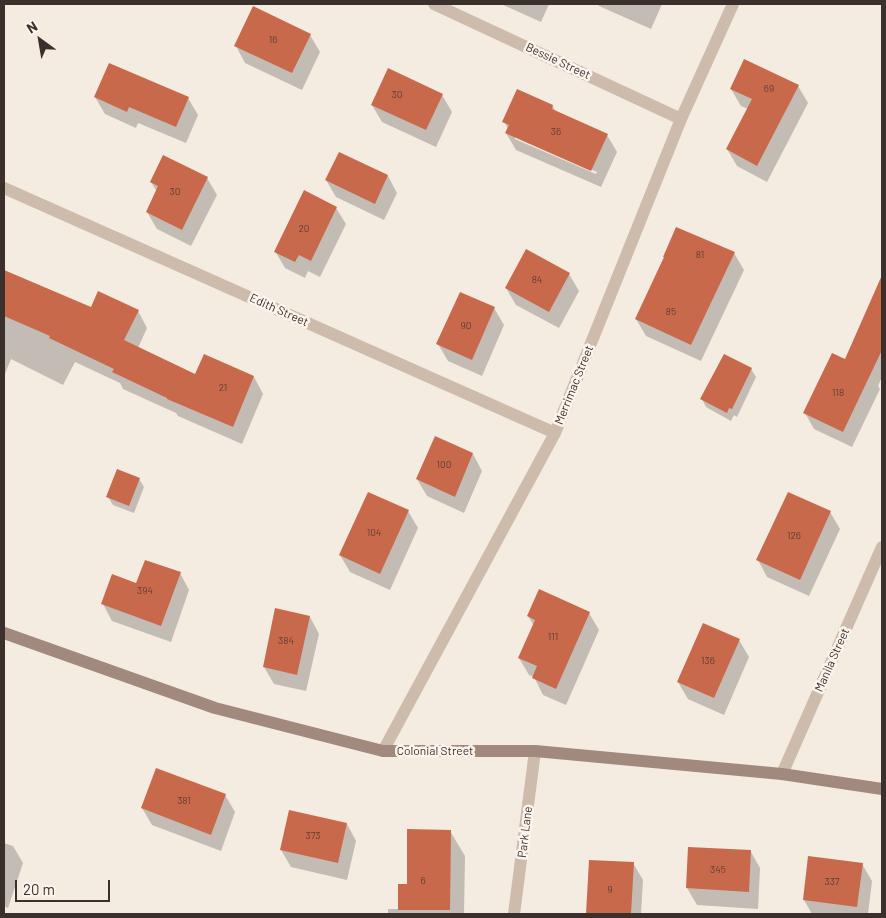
<!DOCTYPE html>
<style>
body{margin:0}
#map{position:relative;width:886px;height:918px;overflow:hidden;background:#f4ebe1;font-family:Barlow,sans-serif}
canvas{display:block}
.frame{position:absolute;inset:0;border:5px solid #3b302b;pointer-events:none}
.north{position:absolute;left:15px;top:15px;width:50px;height:50px;-webkit-text-stroke:4px #fbf5ee;paint-order:stroke;rotate:328deg;font-size:14px;font-weight:700;line-height:20px;text-align:center;color:#3b302b}
.north::after{content:'';display:block;margin:auto;width:18px;height:22px;background:#3b302b;clip-path:polygon(50% 0,100% 100%,50% 72%,0 100%)}
.scale{position:absolute;left:15px;top:880px;width:95px;height:22px;box-sizing:border-box;border:2px solid #3b302b;border-top:0;padding-left:6px;font-size:15px;line-height:18px;white-space:nowrap;color:#3b302b;-webkit-text-stroke:4px #fbf5ee;paint-order:stroke}
</style>
<div id="map">
<canvas width="886" height="918"></canvas>
<div class="frame"></div>
<div class="north">N</div>
<div class="scale">20 m</div>
</div>
<script>
const ctx = document.querySelector('canvas').getContext('2d');
ctx.lineJoin = 'round';
function paint(path, color) {
  ctx.fillStyle = color;
  ctx.fill(path, 'evenodd');
}
function stroke(path, color, width, dash) {
  ctx.strokeStyle = color;
  ctx.lineWidth = width;
  ctx.lineCap = dash ? 'butt' : 'round';
  ctx.setLineDash(dash || []);
  ctx.stroke(path);
}
function label(font, color, halo, rows, align = 'center') {
  ctx.font = font + ' Barlow,sans-serif';
  ctx.lineWidth = 5;
  ctx.setLineDash([]);
  ctx.textBaseline = 'middle';
  ctx.strokeStyle = halo;
  ctx.fillStyle = color;
  for (const [text, x, y, turn = 0] of rows) {
    ctx.save();
    ctx.translate(x, y);
    ctx.rotate((+turn || 0) * Math.PI / 180);
    ctx.textAlign = isNaN(turn) ? turn : align;
    if (halo) ctx.strokeText(text, 0, 0);
    ctx.fillText(text, 0, 0);
    ctx.restore();
  }
}
paint(new Path2D(`
 M501,4H549L541,22Z
 M597,4H662L651,29L599,6Z
 M310,35L320,52L302,90L245,63L236,46Z
 M798,86L808,103L767,182L737,166L727,149L748,109L741,106L731,89Z
 M442,95L452,112L436,147L382,122L372,105Z
 M95,97L188,98L198,115L186,143L138,123L136,128L105,114Z
 M553,106L556,113L607,135L617,152L601,187L516,150L506,133L508,129L504,121ZM515,136L597,172L596,174L515,139Z
 M340,153L388,176L397,193L384,220L336,197L326,180Z
 M207,178L217,195L191,246L157,229L147,212L157,192L151,182Z
 M336,208L346,224L320,277L308,271L305,278L285,268L275,251Z
 M734,253L744,270L701,361L646,336L636,319Z
 M4,271L91,309L138,311L147,328L138,348L196,376L254,377L263,394L242,444L178,416L176,413L123,389L120,383L75,362L63,385L11,359L4,376Z
 M569,274L579,291L559,328L516,305L506,288Z
 M882,280V377L878,386L880,389L852,447L814,429L805,413L845,361Z
 M494,308L504,325L482,376L448,361L438,344Z
 M751,369L756,377L737,417L734,415L731,421L706,407L702,399Z
 M473,454L482,471L464,513L427,496L417,479Z
 M139,479L144,487L134,513L113,505L108,497Z
 M408,511L418,528L390,590L350,572L340,555Z
 M830,512L840,529L809,596L767,577L758,560Z
 M180,573L189,590L171,642L112,621L103,604L137,585Z
 M589,613L599,630L566,705L543,695L534,677L529,675L519,658L534,626L528,616Z
 M310,617L319,634L306,691L274,684L264,667Z
 M739,640L749,657L724,715L688,699L678,682Z
 M225,795L235,812L221,851L152,825L142,808Z
 M347,824L356,841L347,880L291,867L281,850Z
 M450,831L465,856L464,914H388V909H399L408,886Z
 M4,843L13,846L23,863L8,908L4,906Z
 M751,852L760,868L758,909L697,905L687,888Z
 M591,861L633,863L643,880L641,914H588Z
 M862,864L872,881L868,914H812L804,900Z`), '#0003');
paint(new Path2D(`
 M253,6L311,34L292,73L234,46Z
 M744,59L799,85L757,166L726,149L752,99L730,89Z
 M109,63L189,97L176,127L129,107L127,112L94,97Z
 M388,68L443,94L426,130L371,105Z
 M517,89L553,105L552,109L608,134L591,171L505,133L509,125L502,122Z
 M339,152L388,175L375,204L325,180Z
 M163,155L208,177L182,230L146,212L158,186L150,182Z
 M304,190L337,207L311,261L299,255L295,262L274,252Z
 M676,227L735,252L691,345L635,319L664,257H663Z
 M526,249L570,273L549,312L505,288Z
 M4,270L91,307L98,291L139,310L124,340L195,374L204,354L254,376L233,427L167,399V398L112,372L114,369L49,338L50,336L4,316Z
 M882,275V350L843,432L803,413L832,353L845,359Z
 M460,292L495,307L472,360L436,344Z
 M724,354L752,368L732,409L729,408L727,413L700,399Z
 M435,436L473,453L455,497L416,479Z
 M117,469L140,478L129,506L106,497Z
 M368,492L409,510L380,574L339,555Z
 M788,492L831,511L800,580L756,560Z
 M145,560L181,572L161,626L101,604L112,574L136,583Z
 M539,589L590,612L556,689L532,678L537,666L518,658L535,620L527,616Z
 M275,608L310,616L297,675L263,667Z
 M703,623L740,639L714,698L677,682Z
 M156,768L226,794L211,835L141,808Z
 M289,810L347,823L338,863L280,850Z
 M407,829L451,830L450,910H398V884H407Z
 M688,847L751,850L749,892L686,888Z
 M808,856L863,863L857,907L803,900Z
 M589,860L634,862L631,914H586Z`), '#c8694b');
stroke(new Path2D(`
 M434,4L681,119
 M4,188L555,433
 M383,751L555,433L681,119L733,4
 M782,774L882,547
 M514,914L535,751`), '#cdbbac', 12);
stroke(new Path2D(`
 M4,633L215,708L383,751H535L782,774L882,789`), '#a18a7d', 12);
label('10px', '#5e3e33', null, [
 ["16",273,40],
 ["69",769,89],
 ["30",397,95],
 ["36",556,132],
 ["30",175,192],
 ["20",304,229],
 ["81",700,255],
 ["84",537,280],
 ["85",671,312],
 ["90",466,326],
 ["21",223,388],
 ["118",838,393],
 ["100",444,465],
 ["104",374,533],
 ["126",794,536],
 ["394",145,591],
 ["111",553,637],
 ["384",286,641],
 ["136",708,661],
 ["381",184,801],
 ["373",313,836],
 ["345",718,870],
 ["6",423,881],
 ["337",832,882],
 ["9",610,890]
]);
label('12px', '#3b302b', '#fbf5ee', [
 ["Bessie Street",558,61,25],
 ["Edith Street",279,310,24],
 ["Merrimac Street",574,385,-68],
 ["Manila Street",832,660,-66],
 ["Colonial Street",435,751],
 ["Park Lane",525,832,-83]
]);
</script>
